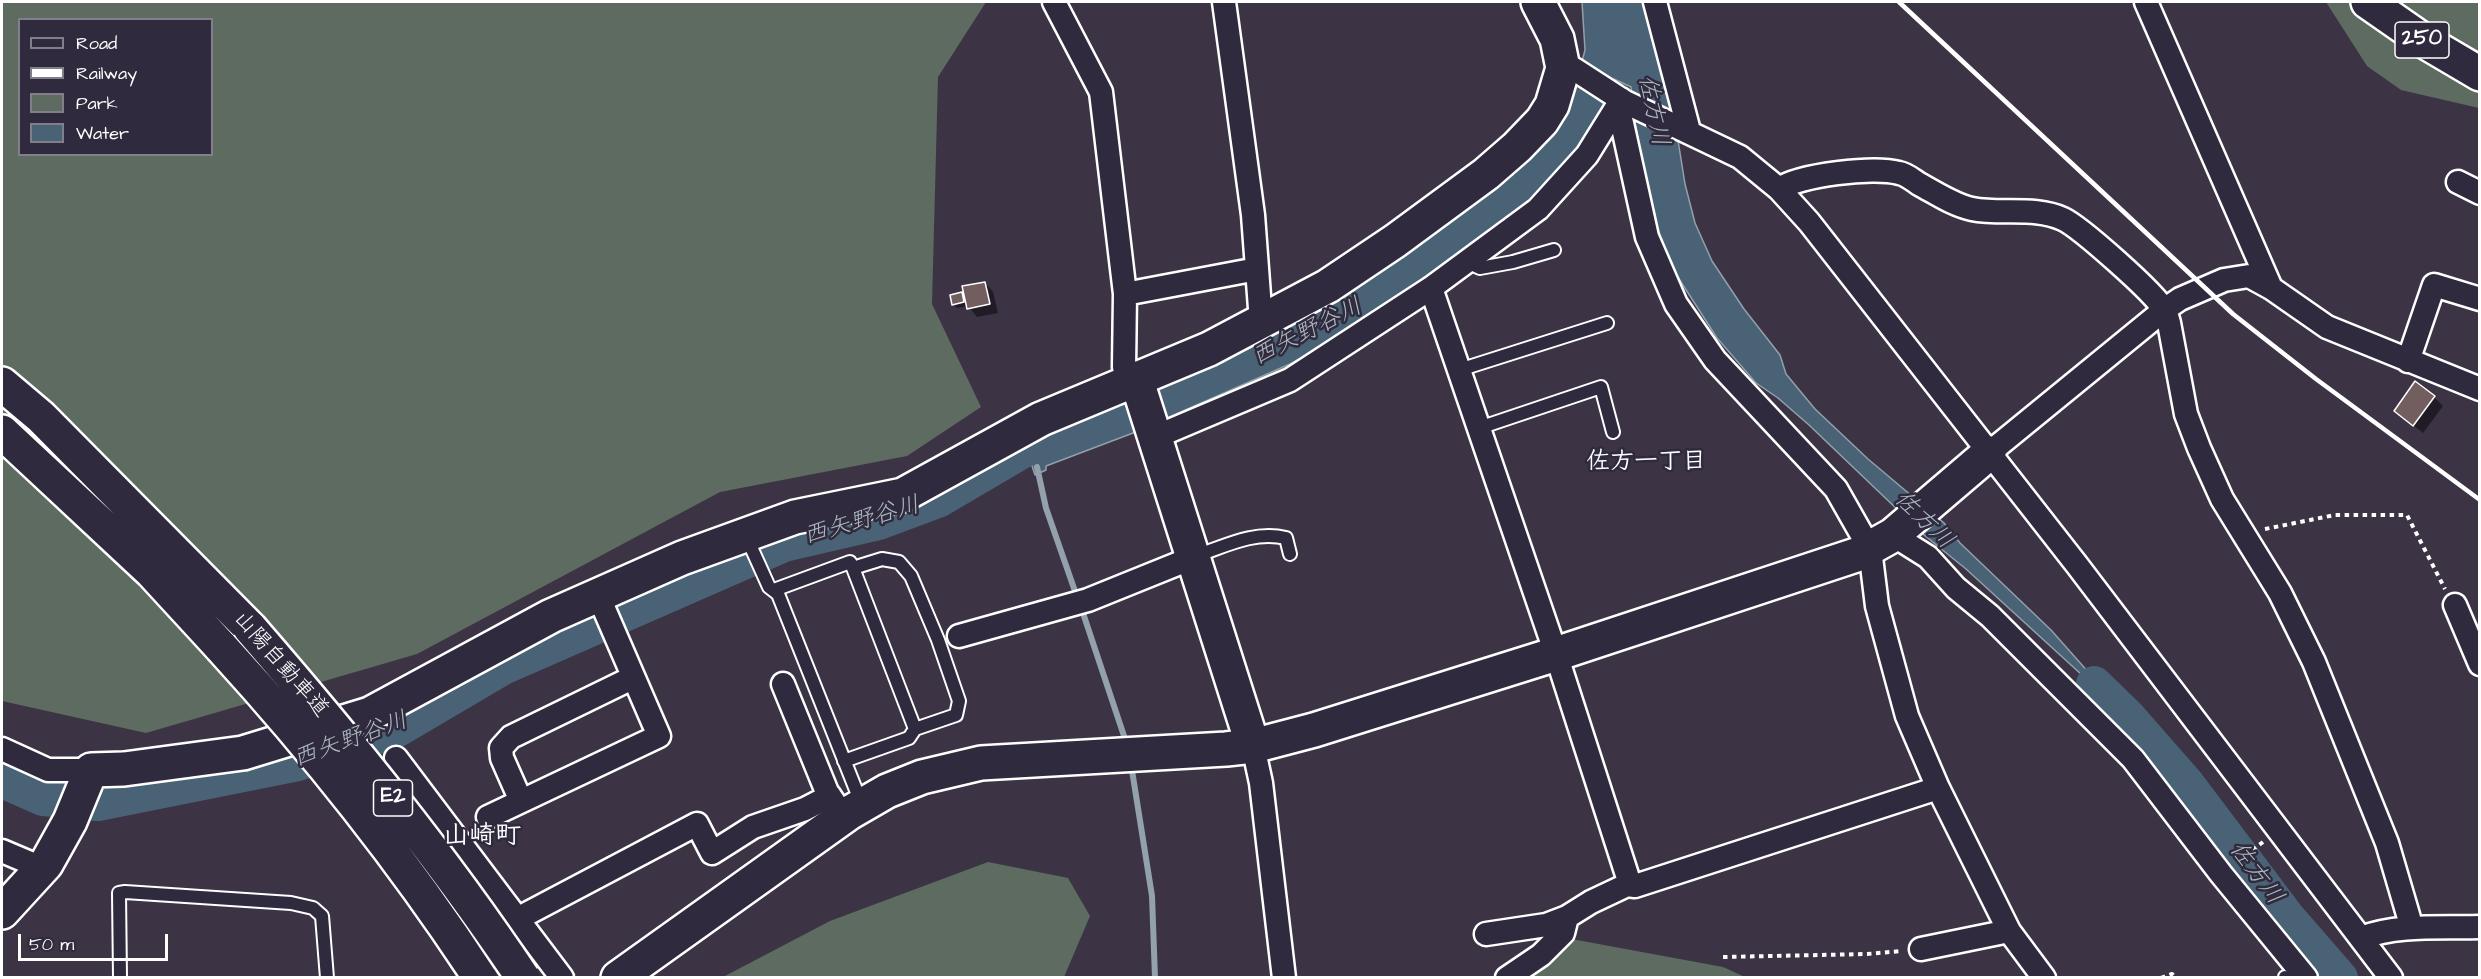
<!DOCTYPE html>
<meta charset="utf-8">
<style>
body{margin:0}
#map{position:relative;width:2481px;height:979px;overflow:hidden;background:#3c3444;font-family:"Architects Daughter",sans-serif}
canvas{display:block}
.frame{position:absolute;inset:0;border:3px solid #fff;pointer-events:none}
.legend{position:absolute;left:18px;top:18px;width:195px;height:138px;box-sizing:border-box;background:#2f2a3d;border:2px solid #827f8b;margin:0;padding:8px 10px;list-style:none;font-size:18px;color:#fff}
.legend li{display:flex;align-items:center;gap:12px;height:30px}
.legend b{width:30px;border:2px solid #827f8b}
.scale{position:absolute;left:18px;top:934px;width:150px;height:27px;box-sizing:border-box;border:3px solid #fff;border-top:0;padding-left:8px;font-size:18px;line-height:21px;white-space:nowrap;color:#fff;-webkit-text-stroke:4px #2f2a3d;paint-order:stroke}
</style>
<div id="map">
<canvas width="2481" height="979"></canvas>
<div class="frame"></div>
<ul class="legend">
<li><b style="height:8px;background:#2f2a3d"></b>Road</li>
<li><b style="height:8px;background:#fff"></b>Railway</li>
<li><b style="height:16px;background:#5e6b61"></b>Park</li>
<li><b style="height:16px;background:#4a6275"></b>Water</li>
</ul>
<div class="scale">50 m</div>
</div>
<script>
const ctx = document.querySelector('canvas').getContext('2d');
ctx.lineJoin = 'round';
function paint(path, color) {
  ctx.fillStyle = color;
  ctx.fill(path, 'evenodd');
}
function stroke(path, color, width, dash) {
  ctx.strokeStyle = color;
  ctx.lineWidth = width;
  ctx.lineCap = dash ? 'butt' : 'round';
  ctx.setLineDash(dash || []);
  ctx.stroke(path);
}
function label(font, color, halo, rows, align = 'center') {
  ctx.font = font + ' "Architects Daughter","Klee One",sans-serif';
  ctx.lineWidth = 5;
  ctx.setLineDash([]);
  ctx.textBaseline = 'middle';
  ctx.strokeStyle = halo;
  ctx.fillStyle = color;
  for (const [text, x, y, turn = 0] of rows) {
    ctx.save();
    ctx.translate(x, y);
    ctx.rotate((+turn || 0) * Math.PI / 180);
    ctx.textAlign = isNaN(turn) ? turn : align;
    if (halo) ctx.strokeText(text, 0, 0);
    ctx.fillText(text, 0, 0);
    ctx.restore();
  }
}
paint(new Path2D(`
 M2,2H986L938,77L932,304L981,407L907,456L720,492L417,654L146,733L2,701ZM20,20H212V154H20Z
 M2326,2H2479V108L2401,90L2367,66Z
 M988,862L1068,878L1090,916L1064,977H723L830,921Z
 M1566,938L1723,967L1745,977L1522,978Z`), '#5e6b61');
const water = new Path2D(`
 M1582,2H1648L1673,109L1685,184L1695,223L1712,261L1744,309L1780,355L1786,374L1815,409L1868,459L1944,523L1960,543L2051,630L2129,718L1966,569L1924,535L1809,425L1778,398L1756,383L1717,338L1674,271L1654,220L1635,124L1631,87L1614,79L1606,109L1564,171L1515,214L1425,281L1331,342L1290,364L1133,433L1046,466V470L1035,475L1031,463L1022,458L992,476L984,468L1026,442L1247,346L1348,293L1422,242L1502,181L1557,128L1572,100L1585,50Z`);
paint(water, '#4a6275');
stroke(water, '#92a1ac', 1.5);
paint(new Path2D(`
 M985,283L993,292L998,313L977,317L968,306L957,308L953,304L961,294L966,299Z
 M2434,397L2443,406L2423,433L2395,411Z`), '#0007');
stroke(new Path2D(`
 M1037,467L1046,508L1077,597
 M1081,607L1127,745
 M1131,764L1152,896L1155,978`), '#92a1ac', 6);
stroke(new Path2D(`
 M2094,684L2129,718L2186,783L2287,917L2340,978
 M2,780L43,798L98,803L298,763L396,730L503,667L784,544L879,522L938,500L1030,446`), '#4a6275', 36);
const building = new Path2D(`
 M985,282L990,304L967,309L962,286Z
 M962,292L964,302L952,305L950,295Z
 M2415,381L2435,396L2413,426L2394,411Z`);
paint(building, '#725e5e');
stroke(building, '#fff', 1.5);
const lane = new Path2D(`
 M1467,262L1480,268L1513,262L1554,250
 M1459,370L1607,323
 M1479,428L1601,387L1613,432
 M746,536L769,587L778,594L862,805
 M1193,557C1223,547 1254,530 1286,538L1290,554
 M853,568L882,559L899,562L911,576L938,640L959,701L956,715L915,729
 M774,590L850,562L853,568L915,729L909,738L844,761
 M2285,977L2286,978
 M120,978L119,893L125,892L291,903L313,908L322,916L327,978`);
const street = new Path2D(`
 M1054,2L1101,92L1125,294L1124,367L1136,378
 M1224,2L1253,215L1261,322
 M1655,2L1689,131
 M2146,2L2271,288
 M1563,68L1574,69L1625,102L1740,157L1779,189L1809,222L2077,565L2391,978
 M1621,99L1618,105L1647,237L1676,304L1715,360L1836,489L1870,549L1877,606L1907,716L1938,788L2009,931L2044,978
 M2458,182L2480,193
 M1779,189C1799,175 1874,166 1899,173C1906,174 1913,180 1919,184C1936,193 1953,205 1972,209C2001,215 2035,206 2063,219C2080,227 2155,293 2164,310C2167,314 2168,319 2169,323L2186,414L2199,448L2222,499L2280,593L2314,662L2387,843L2409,918L2410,928
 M1431,288L1556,654L1628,878L1627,885L1591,902L1567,917L1546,925L1486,934
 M1125,294L1257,269
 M2408,361L2434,285L2480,299
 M1153,438L1290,380L1431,288L1538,209L1587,155L1618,105
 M1989,453L2164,310L2180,299L2224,280L2249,276L2271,288L2327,327L2480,389
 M1893,535L1928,557L1956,588L1990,616L2133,759L2221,874L2306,978
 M2455,605L2480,664
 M959,636L1088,600L1192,558
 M783,684L827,792L838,808
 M1253,746L1261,783L1284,978
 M2,749L48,770H91
 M396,758L562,978
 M521,801L502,758L501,748L511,737L632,678
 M488,817L659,736L598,595
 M2,851L42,868
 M1627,885L1635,886L1938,788
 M517,919L697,824L712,853L753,827L805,809L830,796
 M2361,938C2397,924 2441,928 2480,927
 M1921,949L2009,931
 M1507,978L1541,955L1563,933L1567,917`);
const secondary = new Path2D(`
 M1136,378L1253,746
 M2,912L46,864L70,821L91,770L124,769L243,753L370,714L551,616L682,558L795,517L903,495L1041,419L1209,349L1328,286L1395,241L1486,174L1517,147L1542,121L1552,105L1563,68L1557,39L1538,2
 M618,978L849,813L887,791L922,777L981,763L1226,749L1253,746L1314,730L1556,654L1859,554L1893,535L1989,453`);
const highway = new Path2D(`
 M2368,2L2424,41L2480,74
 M2,384L41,417L250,628
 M2,432L152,572L221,647`);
stroke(lane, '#fff', 16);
stroke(street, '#fff', 27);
stroke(secondary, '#fff', 38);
stroke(highway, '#fff', 38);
stroke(new Path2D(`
 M2265,529L2335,515H2407L2445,589
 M2238,861L2263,842
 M1723,957L1867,954L1902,951
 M2161,978L2172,974L2176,978`), '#fff', 4, [4.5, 4.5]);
stroke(lane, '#2f2a3d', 12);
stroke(street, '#2f2a3d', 22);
stroke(secondary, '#2f2a3d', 33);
stroke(highway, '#2f2a3d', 33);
stroke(new Path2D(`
 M1899,2L2233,314L2316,379L2480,500`), '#fff', 4.5);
const highwayBridge = new Path2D(`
 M250,628C347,740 440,854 523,978
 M221,647C316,751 403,860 480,978`);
stroke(highwayBridge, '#fff', 38, []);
stroke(highwayBridge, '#2f2a3d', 33);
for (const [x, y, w] of [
 [2422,40,54],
 [393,798,39]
]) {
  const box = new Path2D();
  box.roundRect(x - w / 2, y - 18, w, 36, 4.5);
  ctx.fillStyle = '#2f2a3d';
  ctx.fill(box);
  stroke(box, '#fff', 1.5);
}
label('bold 21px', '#fff', null, [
 ["250",2422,40],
 ["E2",393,798]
]);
label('22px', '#fff', '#2f2a3d', [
 ["山陽自動車道",280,665,49]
]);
label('italic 24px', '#aeb8c1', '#2f2a3d', [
 ["佐方川",1652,111,78],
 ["西矢野谷川",1308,333,-27],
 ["佐方川",1923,521,44],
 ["西矢野谷川",862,522,-16],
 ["西矢野谷川",351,741,-20],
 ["佐方川",2255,874,53]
]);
label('bold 24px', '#fff', '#2f2a3d', [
 ["佐方一丁目",1646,463]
]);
label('bold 26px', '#fff', '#2f2a3d', [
 ["山崎町",482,838]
]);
</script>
